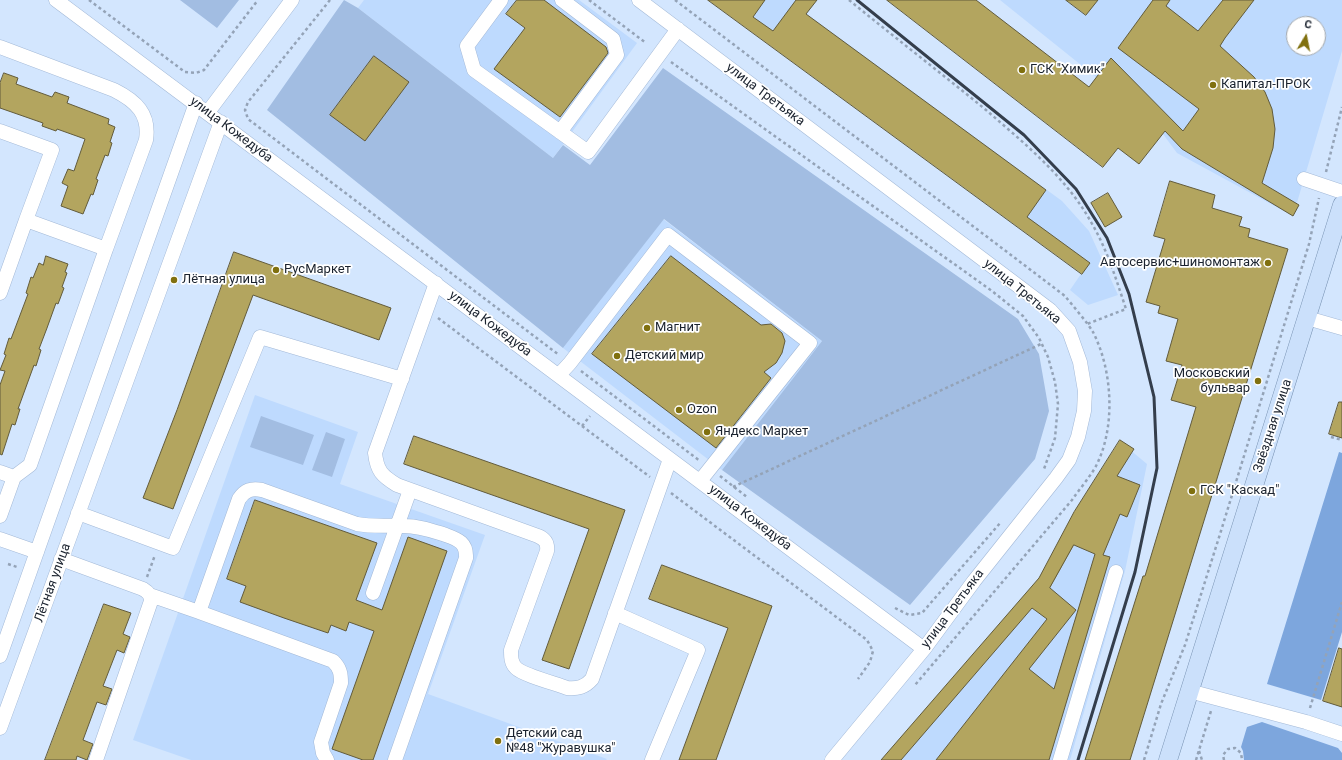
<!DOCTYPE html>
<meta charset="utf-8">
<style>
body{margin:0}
#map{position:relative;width:1342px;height:760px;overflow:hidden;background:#d3e6fe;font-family:Roboto,sans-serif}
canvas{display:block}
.north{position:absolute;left:1286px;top:16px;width:40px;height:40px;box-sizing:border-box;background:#fff;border:1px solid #a3a7ab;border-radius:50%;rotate:10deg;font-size:11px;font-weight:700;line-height:16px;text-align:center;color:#1a222e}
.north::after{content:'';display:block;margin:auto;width:14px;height:18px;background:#80700f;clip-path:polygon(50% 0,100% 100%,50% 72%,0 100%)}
</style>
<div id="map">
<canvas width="1342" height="760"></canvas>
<div class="north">С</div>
</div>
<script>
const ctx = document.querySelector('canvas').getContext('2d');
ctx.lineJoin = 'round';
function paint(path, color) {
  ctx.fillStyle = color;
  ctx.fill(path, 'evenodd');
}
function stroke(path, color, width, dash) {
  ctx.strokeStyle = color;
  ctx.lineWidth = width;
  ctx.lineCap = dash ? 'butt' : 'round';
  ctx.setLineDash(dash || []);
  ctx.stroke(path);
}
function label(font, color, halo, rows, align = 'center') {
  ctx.font = font + ' Roboto,sans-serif';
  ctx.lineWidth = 3.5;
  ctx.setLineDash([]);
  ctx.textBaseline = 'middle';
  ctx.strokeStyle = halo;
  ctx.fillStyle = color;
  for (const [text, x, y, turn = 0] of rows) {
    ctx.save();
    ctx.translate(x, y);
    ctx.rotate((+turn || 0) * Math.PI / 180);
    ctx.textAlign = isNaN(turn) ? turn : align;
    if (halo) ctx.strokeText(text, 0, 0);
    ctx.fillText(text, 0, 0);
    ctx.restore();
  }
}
paint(new Path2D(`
 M364,0H579L637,43L553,158L358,8Z
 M708,0H817L807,14L1062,201L1089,231L1118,295L1088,305L1070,290L1081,274Z
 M1000,0H1342V51L1293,216L1177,153L1157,126ZM1294,24H1318V48H1294Z
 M663,219L822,341L722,470L563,348Z
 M255,395L358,432L340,484L485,535L428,694L607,759L606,760H191L133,740Z
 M1123,444L1147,464L1125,571L1070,760H890L1040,587Z`), '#bedafe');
paint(new Path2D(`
 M180,0H239L217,28Z
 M344,0L358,8L553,158L563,145L590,165L663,68L1018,319L1039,354L1049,411L1035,459L910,605L722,470L822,341L664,219L563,348L267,110Z
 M261,416L314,435L303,465L250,447Z
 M326,432L345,439L332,477L312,470Z`), '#a2bde2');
paint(new Path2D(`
 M1339,452L1342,453V632L1321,700L1267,684Z
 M1262,722L1338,748L1342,753V760H1244L1243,751L1241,747L1247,727Z`), '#7da6dd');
const building = new Path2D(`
 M517,0H544L606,47L608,53L560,117L494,69L525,28L506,14Z
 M708,0H765L753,17L773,31L796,0H817L806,14L1046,190L1027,217L1090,263L1082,274Z
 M887,0H976L1089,87L1111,58L1183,131L1199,109L1118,48L1153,0H1170L1166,6L1198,31L1223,0H1254L1225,38L1220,46L1254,77L1265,92L1272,109L1275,129L1273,148L1262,183L1299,205L1293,216L1182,149L1165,131L1139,164L1118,148L1103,167Z
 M1066,0H1098L1086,15Z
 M374,56L409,82L365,141L330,115Z
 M4,73L18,78L16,84L52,97L55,92L69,97L67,103L109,119L108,124L115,127L110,142L112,143L108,156L105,155L96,179L98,180L93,195L91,194L83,214L61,206L68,186L62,183L68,169L74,171L85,139L57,129L56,131L42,126L43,123L0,108V83Z
 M1170,181L1215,195L1212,208L1242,217L1239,226L1250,229L1248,237L1288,249L1130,760H1085L1143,576H1145L1196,407L1171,400L1182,365L1166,361L1178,319L1158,313L1160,306L1146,302L1165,239L1154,236Z
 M1108,193L1122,217L1105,227L1091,203Z
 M234,252L391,308L379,340L253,295L173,509L143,498L177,410Z
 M46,256L68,264L65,272L67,273L62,287L64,288L58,304L56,303L47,328L39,349L41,350L36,366L34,365L18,409H20L15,425L12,424L2,455L0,454V385L5,371L0,370L6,355L4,354L9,338L11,339L28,294L26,293L31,277L33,278L39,263L43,265Z
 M671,256L761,325L771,324L782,333L785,341L782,353L776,363L764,372L771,378L716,448L592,354Z
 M1339,402H1342V438L1329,434Z
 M414,436L625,510L569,669L542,660L589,529L404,464Z
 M1120,440L1134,449L1117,476L1140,485L1127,517L1120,514L1103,555L1110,557L1049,760H936L1047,619L1032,608L901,760H881L1039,578L1074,512ZM1074,545L1095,554L1054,689L1029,669L1076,610L1050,588Z
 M255,500L377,543L356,600L382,610L408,537L447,551L373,760H363L332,749L374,631L349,622L346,631L331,625L328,633L284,618L240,602L246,586L227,579Z
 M662,565L772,606L716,760H679L728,628L649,599Z
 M104,604L131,613L123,634L130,637L124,653L117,650L103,686L112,689L106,705L97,702L83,740L93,744L87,760L77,756L76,760H45Z
 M1339,648L1342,649V707L1323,701Z`);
paint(building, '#b3a55f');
stroke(building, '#625b3b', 1);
const minor = new Path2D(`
 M56,0L924,649
 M501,0L467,46L474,70L588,152L678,29
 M639,0L1050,310L1069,331L1080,362L1085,391L1084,411L1078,437L1069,460L1056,478L974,581L924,649L832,760
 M0,47L114,90C136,101 150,114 146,140L106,249L26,220L52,150L0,131
 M208,112L292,0
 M560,132L617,55L613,39L562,0
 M1304,179L1342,192
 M436,283L375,453C377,471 382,476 397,485L538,536C545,539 548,543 547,551L511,650C511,657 511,663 516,668C523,675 557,684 567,688C578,689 585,687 592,679L670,459
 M0,293L26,220
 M1307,318L1342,328
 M559,375L570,363L668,235L810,343L700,481
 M0,472L14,477L30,465L106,249
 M78,513L173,548L260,337L402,379
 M0,516L14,477
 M0,539L37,552
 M61,559L143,589C148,592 151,595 151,601L96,760
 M373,593L410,490
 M150,595L199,612
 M615,613L698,650L652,760
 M0,656L196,103
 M1189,691L1306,722L1342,734
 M0,728L221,122
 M327,760L323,753L321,742L341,683C341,673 340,668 333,661L199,612L239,499C245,490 251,488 262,490L357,524C373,527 388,525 404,526C418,526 430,530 443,534C456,539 467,541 466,558L395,760
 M1060,760L1116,572`);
const major = new Path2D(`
 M1168,760L1342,205`);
stroke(minor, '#a3b9d7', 15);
stroke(major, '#7690b1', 19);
stroke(new Path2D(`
 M89,0L185,72L196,73L204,70L258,0
 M330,0L248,102L245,110L248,119L559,355
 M589,0L646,43
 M675,0L1065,296C1073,306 1087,322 1093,332C1113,371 1116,429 1095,468C1088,479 1079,490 1072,500L915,685
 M849,0C894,37 941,73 986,110C1024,143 1066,177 1091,222C1107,249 1116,279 1126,309L1087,324
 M671,62L992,291L1023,316L1039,338L1048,357L1055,382L1058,404L1055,438L1044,469
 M1326,172L1342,107
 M438,318L650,477
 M581,371L700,461
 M582,426L590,416
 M1331,437L1342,440
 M720,476L747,497
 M733,487L1041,344
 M671,493L867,640L873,651L870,662L858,679
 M8,564L17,567
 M147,577L155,555
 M895,608L909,615L922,613L1001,522
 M1310,708L1342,602
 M1199,751L1202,760
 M1144,760L1161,704L1185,645L1221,531L1309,244L1319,198
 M1196,760L1211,711
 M1224,760L1223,755L1228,749L1235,748L1241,753L1242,760`), '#94a3b7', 2.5, [3, 3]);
stroke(minor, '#fff', 14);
stroke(major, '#cbe0fb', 18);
stroke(new Path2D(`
 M857,0L1024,135L1076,189L1107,238L1129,294L1154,397L1157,468L1135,572L1078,760`), '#343e4c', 3);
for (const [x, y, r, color] of [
 [1022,70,4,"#80700f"],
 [1213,85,4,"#80700f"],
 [1268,263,4,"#80700f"],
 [276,270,4,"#80700f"],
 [174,280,4,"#80700f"],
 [647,328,4,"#80700f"],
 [617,356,4,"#80700f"],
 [1258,381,4,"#80700f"],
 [679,410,4,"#80700f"],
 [707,432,4,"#80700f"],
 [1192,491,4,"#80700f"],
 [498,741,4,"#80700f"]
]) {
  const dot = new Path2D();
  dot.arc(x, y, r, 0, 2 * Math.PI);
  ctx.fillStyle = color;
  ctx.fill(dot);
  stroke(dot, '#fff', 1.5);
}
label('13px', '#1a222e', '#fff', [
 ["ГСК \"Химик\"",1030,70],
 ["Капитал-ПРОК",1221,85],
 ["Автосервис+шиномонтаж",1260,263,"right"],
 ["РусМаркет",284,270],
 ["Лётная улица",182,280],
 ["Магнит",655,328],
 ["Детский мир",625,356],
 ["Московский",1250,374,"right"],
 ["бульвар",1250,389,"right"],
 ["Ozon",687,410],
 ["Яндекс Маркет",715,432],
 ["ГСК \"Каскад\"",1200,491],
 ["Детский сад",506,734],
 ["№48 \"Журавушка\"",506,749]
], 'left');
label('13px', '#1a222e', '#fff', [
 ["улица Третьяка",765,95,37],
 ["улица Кожедуба",231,130,37],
 ["улица Третьяка",1022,292,39],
 ["улица Кожедуба",490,324,37],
 ["Звёздная улица",1273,426,-72],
 ["улица Кожедуба",750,518,37],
 ["Лётная улица",53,583,-70],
 ["улица Третьяка",953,609,-53]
]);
</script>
